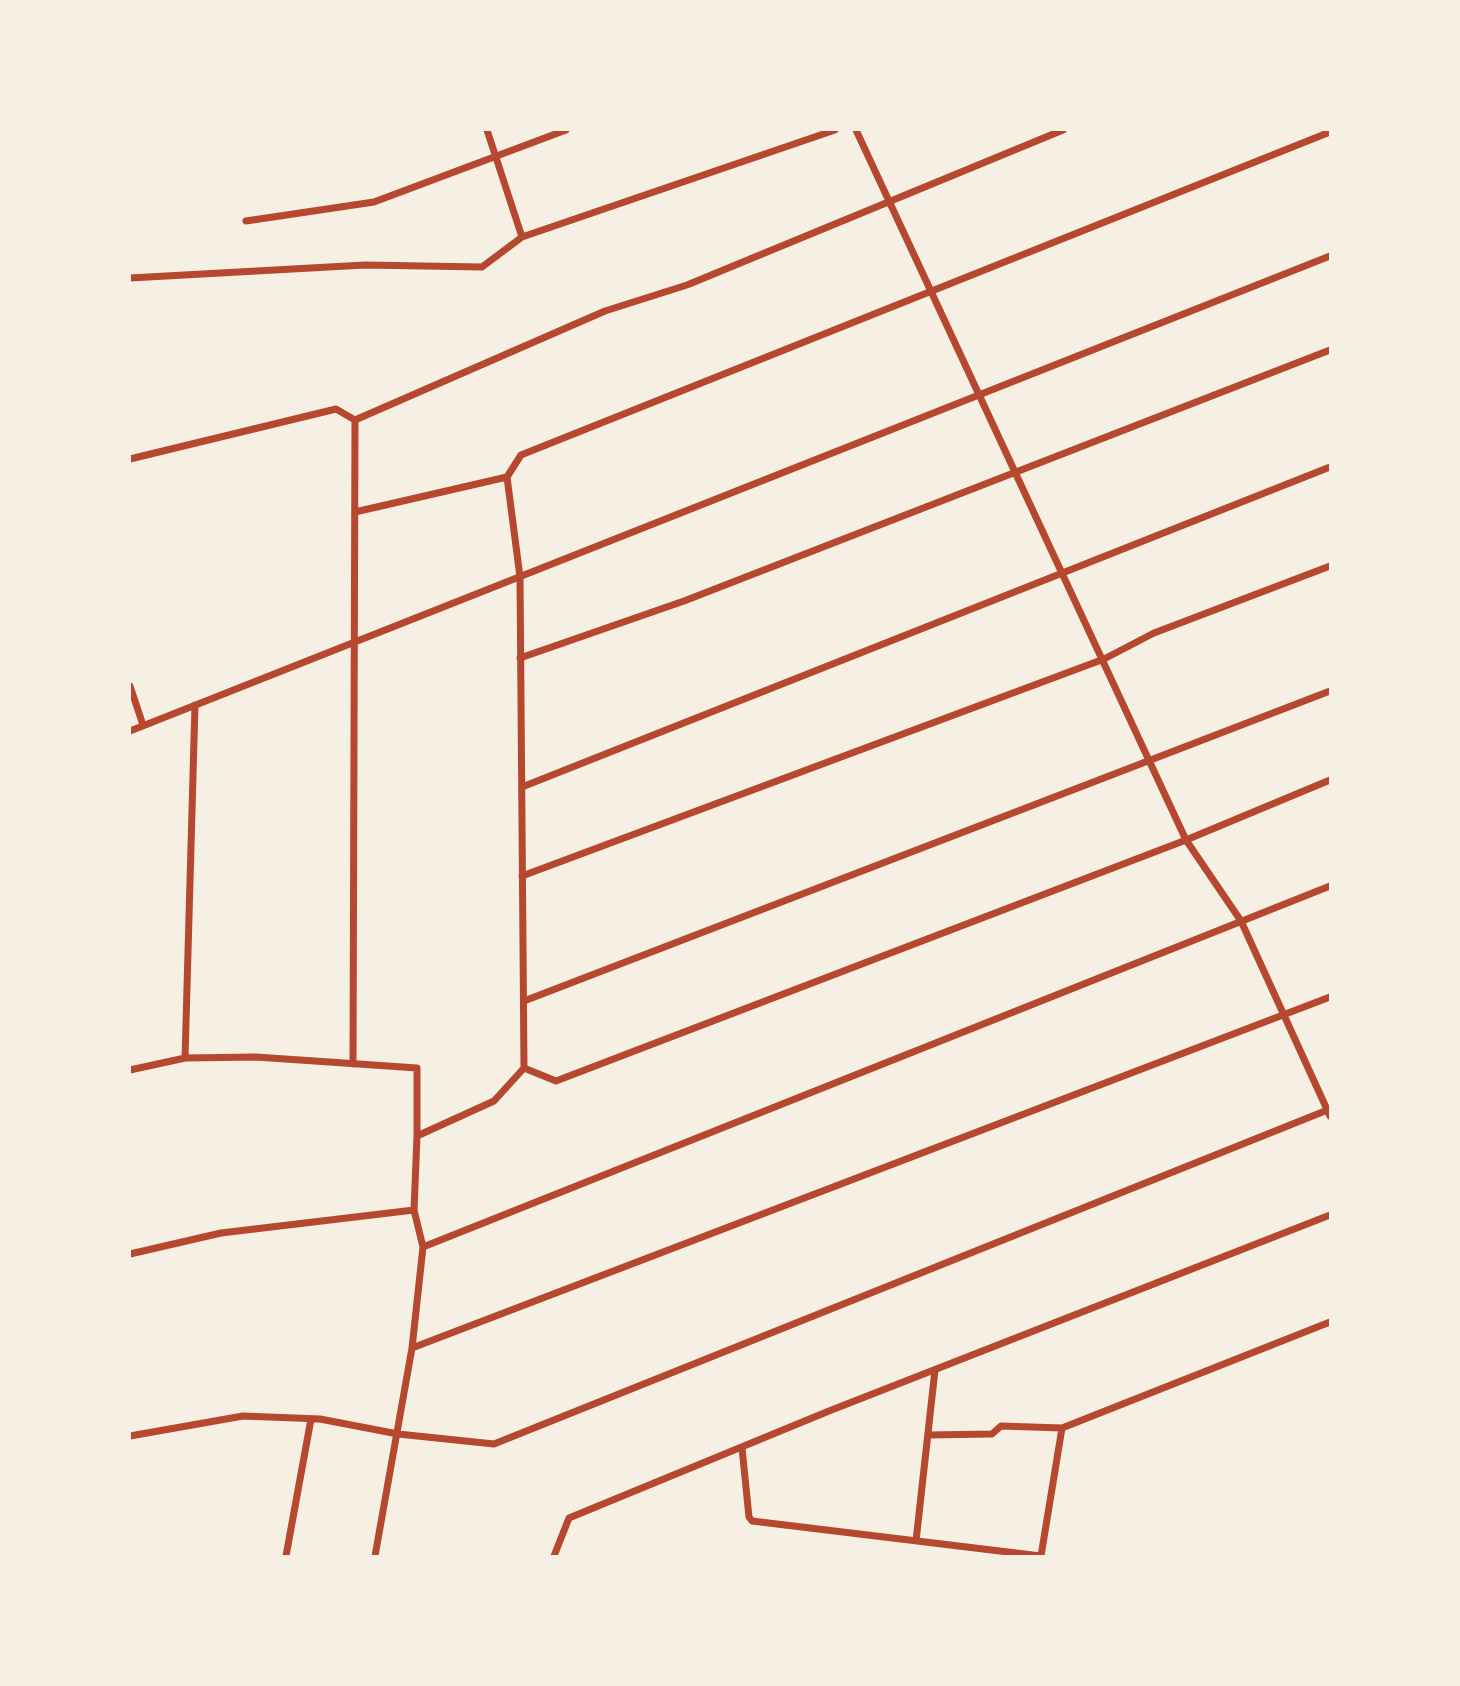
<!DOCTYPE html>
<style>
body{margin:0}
#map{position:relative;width:1460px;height:1686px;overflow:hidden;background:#f6efe4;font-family:Quicksand,sans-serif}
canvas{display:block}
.frame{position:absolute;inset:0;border:131px solid #f6efe4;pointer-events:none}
</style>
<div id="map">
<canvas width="1460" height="1686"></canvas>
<div class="frame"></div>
</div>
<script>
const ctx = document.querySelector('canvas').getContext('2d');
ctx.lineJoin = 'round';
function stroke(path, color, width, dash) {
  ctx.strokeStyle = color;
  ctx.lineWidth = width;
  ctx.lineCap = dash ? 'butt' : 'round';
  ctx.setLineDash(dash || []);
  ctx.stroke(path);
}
stroke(new Path2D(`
 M487,130L522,237
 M856,130L1186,840L1241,921L1330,1116
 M246,221L374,202L566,130
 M130,278L365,265L482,267L522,237L835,130
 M130,459L336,409L355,420L605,311L687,285L1063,130
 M355,512L507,477L521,455L1330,132
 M520,658L684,601L1330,350
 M130,686L143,725
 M130,731L1330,256
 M522,787L1330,467
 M522,876L1104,659L1154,633L1330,566
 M524,1001L1330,691
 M185,1058L195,705
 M353,1064L355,420
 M524,1068L556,1081L1186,840L1330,780
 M130,1070L185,1058L256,1057L417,1068V1136
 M423,1247L1330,886
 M130,1254L221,1233L414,1210
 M412,1348L1330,997
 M928,1435L992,1434L1001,1426L1062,1428L1330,1322
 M130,1436L243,1416L320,1419L398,1434L494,1444L1330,1109
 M742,1448L749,1517L752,1521L1041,1556
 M916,1541L935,1370
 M286,1556L311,1419
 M375,1556L412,1348L423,1247L414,1210L417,1136L494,1101L524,1068L520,577L507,477
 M554,1556L569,1518L829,1411L1330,1215
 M1041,1556L1062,1428`), '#b5482f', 7);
</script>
